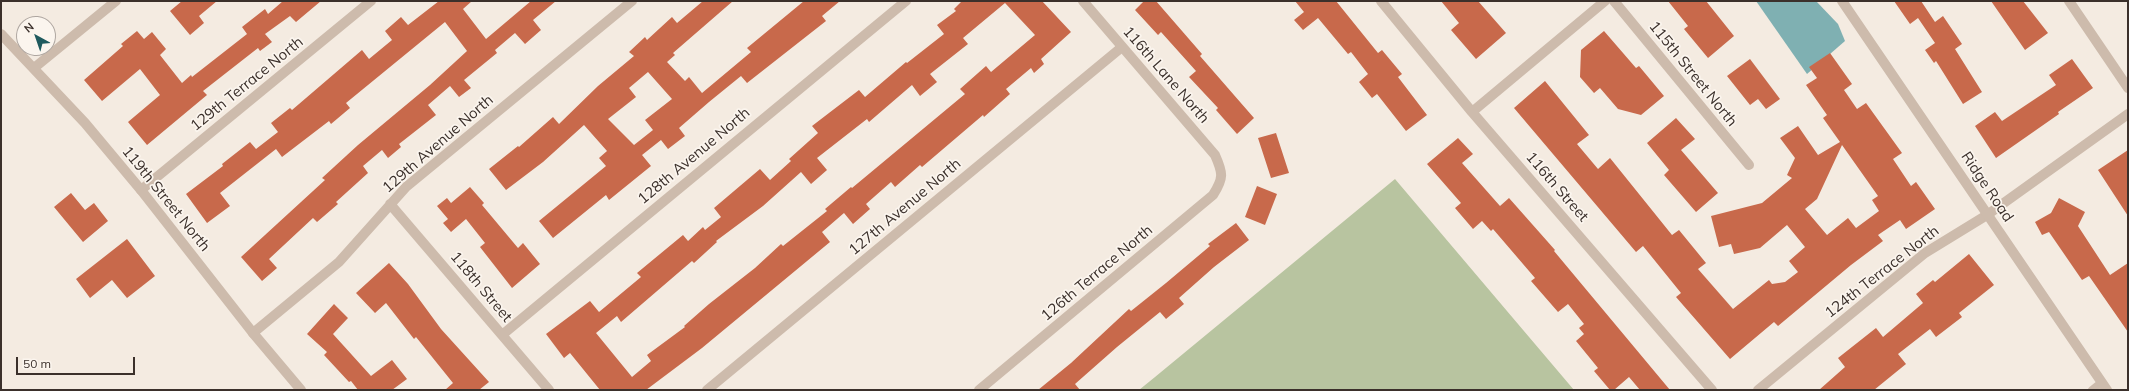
<!DOCTYPE html>
<style>
body{margin:0}
#map{position:relative;width:2129px;height:391px;overflow:hidden;background:#f4ebe1;font-family:Mulish,sans-serif}
canvas{display:block}
.frame{position:absolute;inset:0;border:2px solid #3b302b;pointer-events:none}
.north{position:absolute;left:16px;top:16px;width:40px;height:40px;box-sizing:border-box;background:#fbf5ee;border:1px solid #aea6a0;border-radius:50%;rotate:320deg;font-size:11px;font-weight:700;line-height:16px;text-align:center;color:#3b302b}
.north::after{content:'';display:block;margin:auto;width:14px;height:18px;background:#1f5a5e;clip-path:polygon(50% 0,100% 100%,50% 72%,0 100%)}
.scale{position:absolute;left:16px;top:357px;width:119px;height:18px;box-sizing:border-box;border:2px solid #3b302b;border-top:0;padding-left:5px;font-size:12px;line-height:14px;white-space:nowrap;color:#3b302b;-webkit-text-stroke:3px #fbf5ee;paint-order:stroke}
</style>
<div id="map">
<canvas width="2129" height="391"></canvas>
<div class="frame"></div>
<div class="north">N</div>
<div class="scale">50 m</div>
</div>
<script>
const ctx = document.querySelector('canvas').getContext('2d');
ctx.lineJoin = 'round';
function paint(path, color) {
  ctx.fillStyle = color;
  ctx.fill(path, 'evenodd');
}
function stroke(path, color, width, dash) {
  ctx.strokeStyle = color;
  ctx.lineWidth = width;
  ctx.lineCap = dash ? 'butt' : 'round';
  ctx.setLineDash(dash || []);
  ctx.stroke(path);
}
function label(font, color, halo, rows, align = 'center') {
  ctx.font = font + ' Mulish,sans-serif';
  ctx.lineWidth = 3.5;
  ctx.setLineDash([]);
  ctx.textBaseline = 'middle';
  ctx.strokeStyle = halo;
  ctx.fillStyle = color;
  for (const [text, x, y, turn = 0] of rows) {
    ctx.save();
    ctx.translate(x, y);
    ctx.rotate((+turn || 0) * Math.PI / 180);
    ctx.textAlign = isNaN(turn) ? turn : align;
    if (halo) ctx.strokeText(text, 0, 0);
    ctx.fillText(text, 0, 0);
    ctx.restore();
  }
}
paint(new Path2D(`
 M1395,179L1574,390H1139L1155,377Z`), '#b8c4a0');
paint(new Path2D(`
 M1756,1H1816L1838,24L1845,41L1807,74Z`), '#7fb0b2');
paint(new Path2D(`
 M182,1H217L199,16L204,23L190,35L170,11Z
 M283,1H321L296,22L290,16L265,34L272,42L260,51L258,48L203,91L207,95L147,145L128,122L160,95L140,69L102,101L84,80L123,46L121,44L137,31L144,39L152,32L166,49L160,55L182,83L191,75L192,77L247,34L242,27L265,9L268,14Z
 M439,1H472L463,9L486,39L531,1H556L533,20L541,30L525,44L515,33L495,50L497,53L464,80L471,88L459,97L450,86L428,105L436,115L399,144L401,147L388,158L382,150L363,166L368,173L336,202L338,204L317,222L313,218L269,259L277,268L262,281L241,257L325,180L322,178L358,145L430,85L467,51L445,22L346,103L350,108L331,124L329,121L282,157L276,149L220,193L230,206L207,223L186,194L223,166L222,164L250,142L256,149L278,132L271,123L290,108L292,110L362,50L369,59L392,40L385,31L401,17L408,25Z
 M703,1H733L673,53L675,55L667,62L685,81L689,77L702,93L751,52L747,48L804,1H840L822,16L826,21L747,83L741,76L709,102L679,128L685,136L668,149L661,140L642,155L651,166L609,200L606,195L553,238L539,221L606,166L599,158L607,151L584,125L543,162L506,190L489,169L518,146L519,147L553,117L559,124L598,86L634,56L629,52L645,37L647,40L672,17L677,23ZM648,72L672,99L645,120L653,130L634,145L608,119L636,97L629,88Z
 M962,1H1042L1071,32L1041,59L1044,64L1034,73L1031,68L1006,89L1010,94L984,117L983,115L922,167L920,165L895,187L891,182L866,204L870,209L853,224L844,213L822,232L830,242L702,348L646,390H600L570,353L564,358L546,334L590,301L599,312L641,277L637,273L683,235L688,241L703,227L705,230L721,217L714,208L760,169L770,180L791,161L789,159L818,133L812,126L859,90L865,97L906,62L907,63L944,34L937,25L956,11L954,9ZM1005,3L1035,35L991,72L986,66L960,89L965,94L852,188L851,187L825,209L827,211L783,246L781,244L755,268L709,304L684,326L685,327L647,355L651,361L632,377L596,333L617,316L621,322L692,261L694,263L717,242L716,241L763,206L801,172L811,184L827,170L817,158L867,119L869,122L912,85L920,96L937,82L930,74L968,44L963,38Z
 M1144,1H1156L1202,54L1200,56L1254,118L1237,134L1216,110L1218,108L1189,77L1196,71L1161,32L1158,35L1135,10Z
 M1295,1H1336L1378,53L1382,50L1402,74L1398,77L1427,115L1406,131L1377,94L1372,98L1359,82L1368,74L1351,52L1348,54L1318,18L1303,30L1294,20L1304,12Z
 M1441,1H1478L1506,33L1476,59L1451,30L1459,23Z
 M1668,1H1706L1734,36L1708,58L1684,29L1688,26Z
 M1894,1H1921L1935,22L1943,16L1962,44L1955,49L1982,92L1963,104L1936,61L1934,63L1925,50L1935,43L1918,18L1910,24Z
 M1991,1H2023L2048,33L2025,50Z
 M1604,31L1636,68L1639,66L1664,96L1641,115L1618,109L1600,88L1594,93L1580,77L1581,50Z
 M1830,53L1852,84L1844,90L1857,109L1866,103L1902,153L1893,159L1911,186L1916,182L1935,209L1906,229L1900,220L1878,235L1883,241L1851,265L1778,326L1774,322L1730,359L1676,297L1681,293L1643,246L1636,252L1514,108L1545,81L1589,135L1577,144L1598,169L1610,158L1672,235L1679,230L1706,263L1698,269L1733,309L1769,280L1772,284L1785,282L1798,272L1789,261L1805,247L1787,225L1760,248L1734,254L1731,244L1719,247L1711,216L1762,203L1792,178L1787,175L1795,158L1780,138L1798,126L1818,155L1840,142L1823,118L1827,115L1806,85L1817,78L1809,67ZM1842,145L1878,196L1872,200L1879,211L1856,228L1848,218L1827,235L1805,209L1817,199Z
 M1750,59L1780,99L1766,109L1758,99L1750,105L1727,76Z
 M2072,59L2093,88L2058,112L2059,114L1996,158L1975,126L1995,112L2002,121L2056,85L2049,75Z
 M1676,118L1695,139L1681,150L1718,193L1696,212L1664,175L1669,170L1647,143Z
 M1276,133L1289,173L1271,178L1258,138Z
 M1458,138L1473,154L1462,163L1500,206L1509,198L1555,250L1554,251L1670,390H1640L1629,377L1614,390H1610L1594,371L1598,368L1576,341L1584,334L1579,328L1584,324L1568,304L1558,312L1531,281L1535,278L1493,229L1491,231L1482,221L1473,229L1455,208L1461,203L1427,164Z
 M2128,150V216L2098,170Z
 M1257,186L1277,194L1265,225L1245,217Z
 M470,187L484,203L482,205L518,248L523,243L540,264L512,288L480,247L485,243L466,219L451,232L443,223L448,219L437,206L447,198L451,203Z
 M71,193L85,210L94,203L108,221L83,242L54,207Z
 M2059,198L2085,212L2078,226L2110,275L2128,263V332L2089,276L2082,280L2049,232L2042,235L2035,222L2051,213Z
 M1236,223L1249,240L1214,267L1179,298L1184,304L1166,319L1160,312L1117,347L1075,384L1080,390H1038L1071,363L1129,309L1131,311L1166,283L1210,246L1208,244Z
 M127,239L155,276L127,298L112,280L90,298L76,279Z
 M1969,254L1994,285L1959,313L1962,317L1936,337L1930,329L1898,354L1906,364L1874,390H1819L1845,367L1838,358L1876,328L1883,337L1923,303L1916,294L1933,280L1935,282Z
 M389,263L408,284L441,329L489,382L479,390H445L453,383L416,337L414,339L386,303L375,313L356,293Z
 M334,304L348,318L333,334L371,376L392,360L407,379L392,390H358L351,381L349,382L324,355L327,352L307,334Z`), '#c8694b');
stroke(new Path2D(`
 M2092,390L2102,382`), '#cdbbac', 8);
stroke(new Path2D(`
 M1381,1L1472,112L1712,390
 M1614,1L1749,165
 M2069,1L2128,88
 M34,68L116,1
 M1472,112L1605,1
 M141,190L371,1
 M390,204L549,390
 M253,333L339,262L406,187L632,1
 M502,335L906,1
 M707,390L1122,47
 M979,390L1213,195C1224,178 1223,173 1215,155L1083,1
 M1758,390L1925,253L1987,215L2128,114`), '#cdbbac', 10);
stroke(new Path2D(`
 M1842,1L2107,390
 M1,34L85,123L141,190L253,333L301,390`), '#cdbbac', 10);
label('15px', '#3b302b', '#fbf5ee', [
 ["115th Street North",1693,74,51],
 ["116th Lane North",1166,75,49],
 ["129th Terrace North",247,84,-39],
 ["129th Avenue North",438,144,-41],
 ["128th Avenue North",694,156,-40],
 ["116th Street",1557,187,49],
 ["Ridge Road",1987,187,56],
 ["119th Street North",166,199,51],
 ["127th Avenue North",905,207,-40],
 ["124th Terrace North",1882,272,-38],
 ["126th Terrace North",1097,273,-40],
 ["118th Street",481,287,50]
]);
</script>
